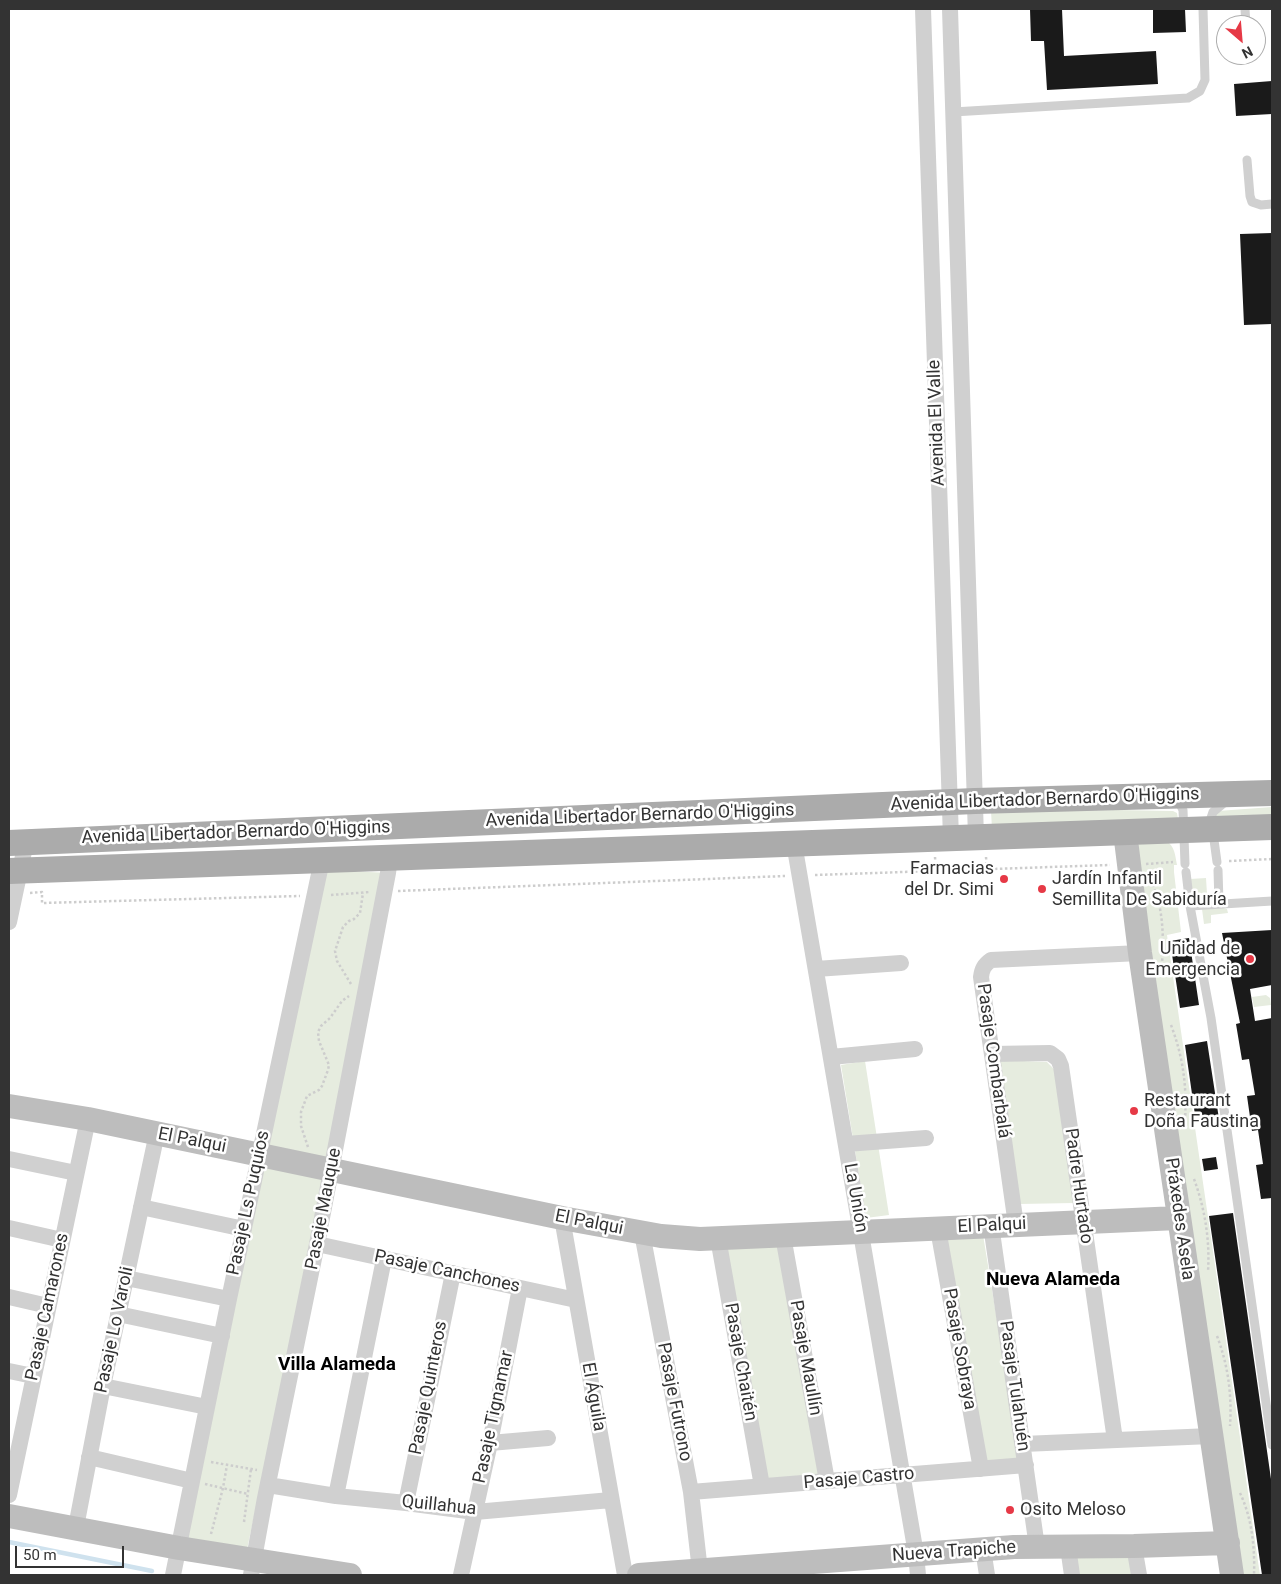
<!DOCTYPE html>
<meta charset="utf-8">
<style>
body{margin:0}
#map{position:relative;width:1281px;height:1584px;overflow:hidden;background:#fff;font-family:Roboto,sans-serif}
canvas{display:block}
.frame{position:absolute;inset:0;border:10px solid #333;pointer-events:none}
.north{position:absolute;left:1216px;top:15px;width:50px;height:50px;box-sizing:border-box;background:#fff;border:1px solid #adadad;border-radius:50%;rotate:153deg;font-size:14px;font-weight:700;line-height:20px;text-align:center;color:#333}
.north::after{content:'';display:block;margin:auto;width:18px;height:22px;background:#e63946;clip-path:polygon(50% 0,100% 100%,50% 72%,0 100%)}
.scale{position:absolute;left:15px;top:1546px;width:109px;height:22px;box-sizing:border-box;border:2px solid #333;border-top:0;padding-left:6px;font-size:15px;line-height:18px;white-space:nowrap;color:#333;-webkit-text-stroke:4px #fff;paint-order:stroke}
</style>
<div id="map">
<canvas width="1281" height="1584"></canvas>
<div class="frame"></div>
<div class="north">N</div>
<div class="scale">50 m</div>
</div>
<script>
const ctx = document.querySelector('canvas').getContext('2d');
ctx.lineJoin = 'round';
function paint(path, color) {
  ctx.fillStyle = color;
  ctx.fill(path, 'evenodd');
}
function stroke(path, color, width, dash) {
  ctx.strokeStyle = color;
  ctx.lineWidth = width;
  ctx.lineCap = dash ? 'butt' : 'round';
  ctx.setLineDash(dash || []);
  ctx.stroke(path);
}
function label(font, color, halo, rows, align = 'center') {
  ctx.font = font + ' Roboto,sans-serif';
  ctx.lineWidth = 5;
  ctx.setLineDash([]);
  ctx.textBaseline = 'middle';
  ctx.strokeStyle = halo;
  ctx.fillStyle = color;
  for (const [text, x, y, turn = 0] of rows) {
    ctx.save();
    ctx.translate(x, y);
    ctx.rotate((+turn || 0) * Math.PI / 180);
    ctx.textAlign = isNaN(turn) ? turn : align;
    if (halo) ctx.strokeText(text, 0, 0);
    ctx.fillText(text, 0, 0);
    ctx.restore();
  }
}
paint(new Path2D(`
 M1272,807V820L1216,822L1215,813L1218,811Z
 M1117,810L1173,811L1177,813L1178,819L992,829L991,811Z
 M1166,841C1175,846 1175,855 1177,865H1174V872L1181,932L1167,935L1260,1575H1240L1134,850L1139,844Z
 M323,870L391,873L246,1554L183,1543Z
 M1206,878L1207,894L1202,897H1197L1193,895L1190,879Z
 M1223,908L1227,909L1228,913L1211,915V923L1204,924L1202,909Z
 M1266,995L1270,998L1271,1005L1254,1007L1252,997Z
 M999,1060L1047,1062L1056,1071L1074,1203L1019,1204Z
 M865,1061L889,1215L866,1218L841,1065Z
 M983,1235L1020,1460L984,1462L946,1238Z
 M777,1243L822,1474L768,1481L725,1245Z
 M1074,1553L1130,1554L1133,1575H1077Z`), '#e6ecdf');
stroke(new Path2D(`
 M9,1542L152,1571`), '#cfe2ee', 4.5);
paint(new Path2D(`
 M1030,9H1062L1064,56L1156,51L1158,84L1047,90L1044,41H1031Z
 M1153,9H1185L1186,32L1153,33Z
 M1272,81V114L1236,116L1234,84Z
 M1272,233V324L1244,325L1240,234Z
 M1272,930V985L1250,989L1255,1021L1272,1018V1198L1261,1199L1256,1165L1263,1164L1258,1130L1252,1131L1247,1096L1255,1095L1249,1059L1242,1060L1236,1024L1240,1023L1222,933Z
 M1189,938L1199,1005L1180,1008L1170,941Z
 M1207,1041L1219,1119L1196,1122L1185,1045Z
 M1216,1157L1218,1169L1204,1171L1202,1159Z
 M1233,1213L1272,1486V1575H1262L1209,1216Z`), '#1a1a1a');
stroke(new Path2D(`
 M935,857L936,871
 M986,857L987,869
 M1229,861L1272,859
 M1146,864L1173,862
 M815,875L1110,865
 M1151,880C1163,906 1164,935 1162,963
 M398,891L785,876
 M30,893L42,892V903L300,896
 M331,895L370,892
 M351,984L337,961L335,951L343,927L349,921L354,919L360,913L363,893
 M1171,1025C1183,1057 1187,1085 1185,1120
 M308,1147L301,1126V1112L307,1096L319,1090L322,1086L328,1070L329,1065L319,1041L318,1032L321,1026L330,1018L342,1001L349,996
 M1194,1179C1205,1209 1210,1240 1208,1272
 M1217,1336C1228,1365 1232,1394 1230,1426
 M211,1462L257,1470
 M205,1484L248,1494
 M1240,1493C1252,1518 1255,1548 1254,1575
 M244,1522L251,1469
 M211,1534L223,1488L227,1465`), '#cdcdcd', 2.5, [2.5, 2.5]);
stroke(new Path2D(`
 M1245,9L1246,25
 M953,112L1188,98L1200,91L1205,80L1203,9
 M1247,160L1250,196L1252,202L1261,205L1272,204
 M1177,798L1183,810L1185,864
 M1217,862L1211,818L1213,812L1225,802
 M1218,870L1219,903
 M1186,872L1190,906L1211,1018L1272,1445
 M1190,906L1272,901`), '#d0d0d0', 9);
stroke(new Path2D(`
 M923,9L951,838
 M950,9L976,837
 M794,843L916,1554L918,1575
 M9,922L26,842
 M816,969L901,963
 M992,1054L1050,1053L1058,1059L1061,1066L1115,1440
 M831,1057L915,1049
 M846,1144L926,1138
 M9,1159L76,1173
 M141,1207L244,1229
 M562,1218L625,1575
 M991,1225L1037,1547
 M1016,1225L981,977C982,969 984,965 991,960L1140,953
 M9,1228L62,1240
 M938,1229L981,1469
 M642,1233L691,1492L700,1571
 M783,1236L827,1481
 M718,1238L762,1486
 M317,1244L576,1300
 M126,1278L229,1299
 M9,1297L48,1306
 M118,1314L222,1336
 M9,1371L33,1376
 M103,1386L207,1407
 M490,1443L548,1438
 M1023,1444L1211,1436
 M89,1457L192,1481
 M268,1485L336,1496L406,1503L475,1512L611,1500
 M691,1492L1026,1465
 M9,1495L88,1119
 M336,1496L384,1259
 M406,1503L453,1273
 M76,1527L103,1386L157,1133
 M1134,1546L1139,1575
 M1068,1547L1072,1575
 M983,1549L987,1575
 M173,1575L229,1299L322,860
 M251,1575L265,1498L317,1244L388,873L390,857
 M461,1575L490,1443L520,1288`), '#d0d0d0', 16);
stroke(new Path2D(`
 M1125,832L1140,953L1232,1575
 M9,1106L88,1119L562,1218L661,1236L700,1239L1178,1218
 M9,1516L179,1548L350,1575
 M639,1575L1014,1547L1134,1546L1228,1543`), '#bdbdbd', 24);
stroke(new Path2D(`
 M9,843L975,801L1272,793
 M9,871L1272,827`), '#ababab', 26);
for (const [x, y, r, color] of [
 [1004,879,5,"#e63946"],
 [1042,889,5,"#e63946"],
 [1250,959,5,"#e63946"],
 [1134,1111,5,"#e63946"],
 [1010,1510,5,"#e63946"]
]) {
  const dot = new Path2D();
  dot.arc(x, y, r, 0, 2 * Math.PI);
  ctx.fillStyle = color;
  ctx.fill(dot);
  stroke(dot, '#fff', 2);
}
label('18px', '#333', '#fff', [
 ["Avenida El Valle",937,423,-92],
 ["Avenida Libertador Bernardo O'Higgins",1045,800,-2],
 ["Avenida Libertador Bernardo O'Higgins",640,816,-2],
 ["Avenida Libertador Bernardo O'Higgins",236,833,-2],
 ["Pasaje Combarbalá",993,1061,82],
 ["El Palqui",192,1141,11],
 ["Padre Hurtado",1078,1186,82],
 ["La Unión",855,1198,80],
 ["Pasaje Ls Puquios",249,1203,-78],
 ["Pasaje Mauque",324,1209,-79],
 ["Práxedes Asela",1179,1219,82],
 ["El Palqui",589,1223,11],
 ["El Palqui",992,1226,-3],
 ["Pasaje Canchones",447,1272,12],
 ["Pasaje Camarones",48,1307,-78],
 ["Pasaje Lo Varoli",115,1330,-78],
 ["Pasaje Sobraya",959,1349,80],
 ["Pasaje Maullín",805,1358,80],
 ["Pasaje Chaitén",740,1362,80],
 ["Pasaje Tulahuén",1014,1386,82],
 ["Pasaje Quinteros",429,1388,-79],
 ["El Águila",593,1397,80],
 ["Pasaje Futrono",674,1402,79],
 ["Pasaje Tignamar",494,1417,-78],
 ["Pasaje Castro",859,1479,-5],
 ["Quillahua",439,1506,6],
 ["Nueva Trapiche",954,1552,-4]
]);
label('18px', '#333', '#fff', [
 ["Farmacias",994,869,"right"],
 ["del Dr. Simi",994,890,"right"],
 ["Jardín Infantil",1052,879],
 ["Semillita De Sabiduría",1052,900],
 ["Unidad de",1240,949,"right"],
 ["Emergencia",1240,970,"right"],
 ["Restaurant",1144,1101],
 ["Doña Faustina",1144,1122],
 ["Osito Meloso",1020,1510]
], 'left');
label('bold 19px', '#000', '#fff', [
 ["Nueva Alameda",1053,1280],
 ["Villa Alameda",337,1365]
]);
</script>
